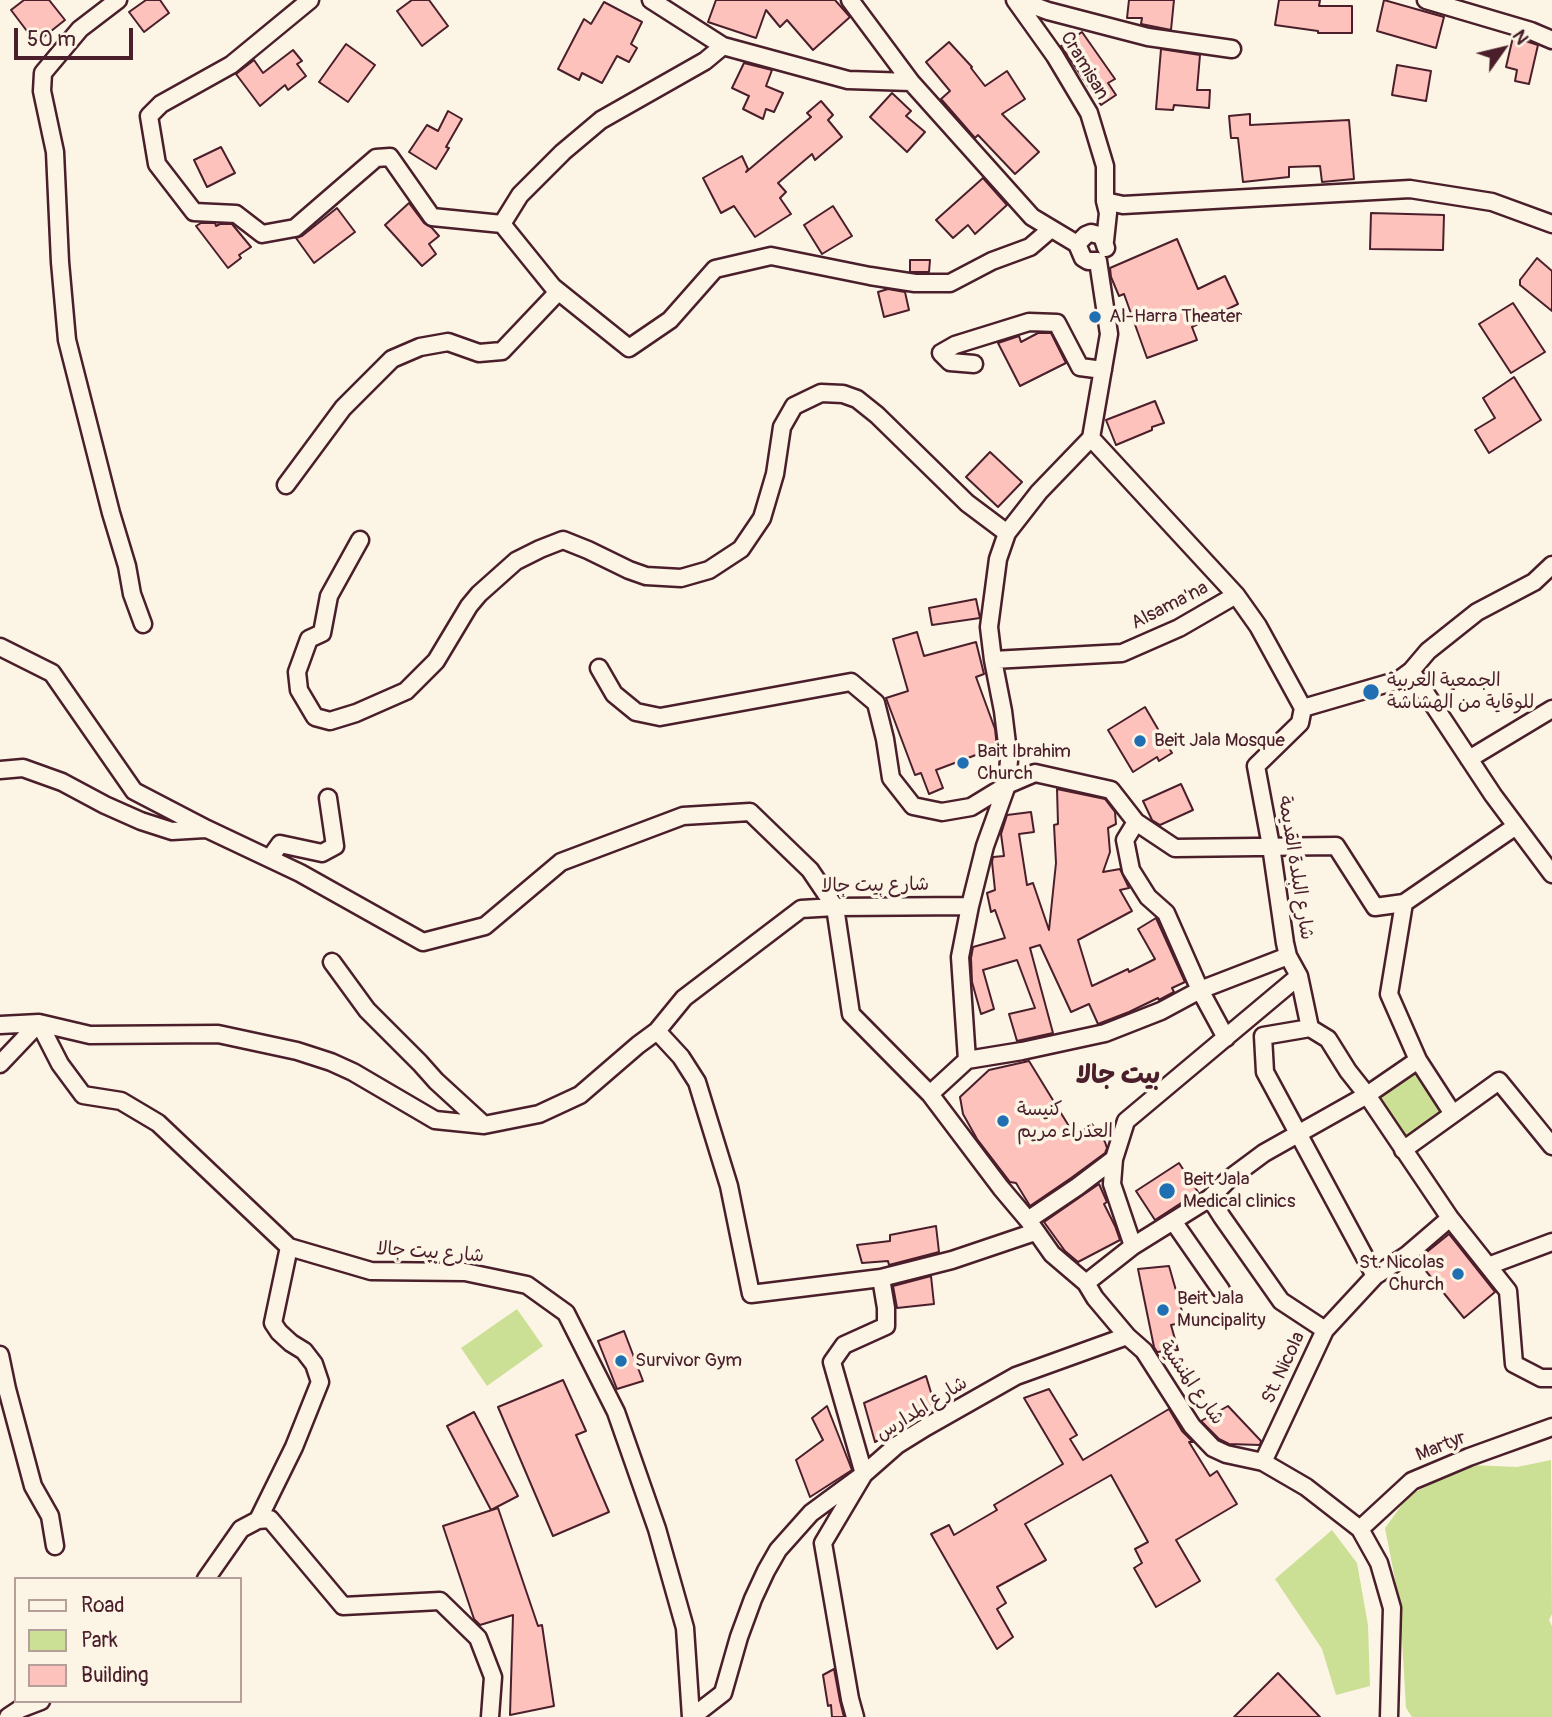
<!DOCTYPE html>
<meta charset="utf-8">
<style>
body{margin:0}
#map{position:relative;width:1552px;height:1717px;overflow:hidden;background:#fcf5e5;font-family:Pangolin,sans-serif}
canvas{display:block}
.legend{position:absolute;left:14px;top:1577px;width:228px;height:126px;box-sizing:border-box;background:#fcf5e5;border:2px solid #b59f9b;margin:0;padding:9px 12px;list-style:none;font-size:21px;color:#4a1f2b}
.legend li{display:flex;align-items:center;gap:14px;height:35px}
.legend b{width:35px;border:2px solid #b59f9b}
.north{position:absolute;left:1468px;top:14px;width:70px;height:70px;-webkit-text-stroke:5px #fcf5e5;paint-order:stroke;rotate:56deg;font-size:19px;font-weight:700;line-height:28px;text-align:center;color:#4a1f2b}
.north::after{content:'';display:block;margin:auto;width:24px;height:32px;background:#4a1f2b;clip-path:polygon(50% 0,100% 100%,50% 72%,0 100%)}
.scale{position:absolute;left:14px;top:28px;width:119px;height:32px;box-sizing:border-box;border:4px solid #4a1f2b;border-top:0;padding-left:9px;font-size:21px;line-height:24px;white-space:nowrap;color:#4a1f2b;-webkit-text-stroke:5px #fcf5e5;paint-order:stroke}
</style>
<div id="map">
<canvas width="1552" height="1717"></canvas>
<ul class="legend">
<li><b style="height:9px;background:#fcf5e5"></b>Road</li>
<li><b style="height:19px;background:#cce095"></b>Park</li>
<li><b style="height:19px;background:#fec2bc"></b>Building</li>
</ul>
<div class="north">N</div>
<div class="scale">50 m</div>
</div>
<script>
const ctx = document.querySelector('canvas').getContext('2d');
ctx.lineJoin = 'round';
function paint(path, color) {
  ctx.fillStyle = color;
  ctx.fill(path, 'evenodd');
}
function stroke(path, color, width, dash) {
  ctx.strokeStyle = color;
  ctx.lineWidth = width;
  ctx.lineCap = dash ? 'butt' : 'round';
  ctx.setLineDash(dash || []);
  ctx.stroke(path);
}
function label(font, color, halo, rows, align = 'center') {
  ctx.font = font + ' Pangolin,"Playpen Sans Arabic",sans-serif';
  ctx.lineWidth = 7;
  ctx.setLineDash([]);
  ctx.textBaseline = 'middle';
  ctx.strokeStyle = halo;
  ctx.fillStyle = color;
  for (const [text, x, y, turn = 0] of rows) {
    ctx.save();
    ctx.translate(x, y);
    ctx.rotate((+turn || 0) * Math.PI / 180);
    ctx.textAlign = isNaN(turn) ? turn : align;
    if (halo) ctx.strokeText(text, 0, 0);
    ctx.fillText(text, 0, 0);
    ctx.restore();
  }
}
paint(new Path2D(`
 M1418,1060L1453,1114L1403,1150L1367,1095Z
 M517,1309L543,1346L487,1386L461,1348Z
 M1551,1460L1552,1614L1549,1620L1552,1626V1717H1412L1406,1708L1400,1605L1385,1528L1409,1495L1470,1465L1517,1467Z
 M1332,1530L1357,1563L1368,1625L1370,1686L1336,1695L1322,1649L1275,1579Z`), '#cce095');
const building = new Path2D(`
 M24,0H49L65,20L36,43L11,10Z
 M146,0H160L169,13L144,32L129,12Z
 M412,0H429L448,26L422,46L397,11Z
 M716,0H835L850,17L813,50L787,20L780,27L766,10L756,38L708,22Z
 M1129,0H1174L1171,30L1141,24L1142,18H1127Z
 M1279,0H1320L1319,6H1352V33H1318V31L1275,25Z
 M1384,0L1444,17L1436,48L1377,31Z
 M604,2L642,22L631,44L637,48L629,62L617,56L602,83L582,73L579,80L558,69L584,19L591,24Z
 M1082,32L1115,79L1108,83L1116,95L1101,105L1061,46Z
 M1513,37L1538,45L1529,84L1515,81L1517,70L1506,67Z
 M949,42L972,67L971,68L985,86L1007,71L1025,99L1002,114L1039,152L1015,174L978,135L975,138L941,99L950,91L926,62Z
 M346,44L375,65L348,102L319,82Z
 M1161,49L1200,55L1197,90H1210L1209,108L1174,105L1173,110L1156,109Z
 M293,50L302,61L297,64L306,76L288,90L285,85L260,106L236,74L254,60L263,73Z
 M744,63L772,70L766,86L783,93L774,112L766,109L763,119L743,109L749,96L732,88Z
 M1397,65L1431,71L1426,101L1392,95Z
 M892,93L911,111L906,116L925,132L907,152L870,117Z
 M821,101L833,115L828,120L842,137L815,160L812,154L778,183L786,192L780,198L791,214L755,237L734,206L721,213L703,178L742,156L748,169L746,172L811,117L807,113Z
 M448,111L462,119L446,147L449,148L436,169L409,152L427,125L438,131Z
 M1250,114V125L1349,120L1354,179L1322,182L1320,166L1289,167V177L1243,182L1238,138H1231L1229,116Z
 M221,147L235,173L207,187L194,160Z
 M983,178L1007,205L975,234L968,225L953,238L936,220Z
 M409,203L424,223L432,228L439,236L429,244L436,254L422,266L385,225Z
 M833,206L852,236L822,254L804,225Z
 M337,208L355,232L314,263L296,238L302,236Z
 M1371,213L1444,215L1443,250L1370,249Z
 M201,223H215L216,226L220,224H232L251,247L239,255L241,258L228,268L196,226Z
 M1177,239L1198,289L1225,276L1238,304L1192,327L1197,340L1147,358L1124,294L1119,296L1111,277L1110,268Z
 M1537,258L1552,271V311L1520,285V280Z
 M910,260H930L929,272H910Z
 M888,289L905,292L909,310L884,317L878,292Z
 M1513,303L1545,352L1511,373L1479,324Z
 M1038,333H1051L1066,363L1020,386L998,343L1019,336L1021,342Z
 M1514,377L1541,420L1489,453L1475,430L1495,418L1483,398Z
 M1155,401L1164,423L1152,427V430L1116,445L1106,420Z
 M990,452L1022,482L998,507L966,477Z
 M976,599L980,618L932,625L929,608Z
 M917,632L924,656L976,642L984,674L976,677L995,729L997,747L936,770L943,788L929,794L921,773L915,775L886,698L908,691L893,639Z
 M1145,707L1172,753L1159,761L1157,757L1133,772L1108,730Z
 M1181,784L1193,810L1160,825L1152,820L1143,801Z
 M1057,789L1105,799L1115,812L1116,824L1108,828L1110,852L1103,872L1120,869L1129,888L1120,890L1132,911L1078,940L1092,986L1128,969L1129,972L1155,959L1138,929L1156,918L1185,982L1172,988L1174,992L1159,1000L1158,998L1129,1012L1098,1024L1089,1004L1071,1012L1040,945L1030,948L1053,1033L1017,1041L1009,1014L1035,1008L1017,960L983,970L994,1009L981,1014L972,982L971,958L973,947L1005,938L995,910L991,912L987,893L995,890L992,862L993,857L1004,856L1001,834L1007,815L1031,812L1034,832L1019,834L1027,885L1033,883L1049,930L1056,863L1054,825L1058,824Z
 M1029,1061L1075,1136L1092,1124L1105,1142L1107,1148L1105,1153L1071,1178L1030,1206L1016,1183L1010,1182L977,1139L963,1114L960,1097L989,1070Z
 M1179,1163L1198,1192L1155,1220L1136,1191Z
 M1099,1184L1107,1202L1104,1204L1115,1226L1120,1240L1078,1262L1065,1251L1044,1222Z
 M936,1226L939,1252L889,1265L888,1261L862,1263L857,1245L890,1241V1235Z
 M1449,1234L1495,1292L1464,1318L1417,1260Z
 M1169,1266L1185,1322L1171,1325L1178,1350L1157,1352L1154,1347L1138,1269Z
 M931,1276L934,1304L897,1308L893,1286Z
 M624,1331L643,1381L617,1389L598,1341Z
 M926,1376L936,1409L875,1442L864,1403Z
 M563,1380L586,1431L576,1435L609,1512L553,1536L498,1407Z
 M1049,1389L1077,1435L1070,1439L1083,1460L1169,1409L1182,1431L1193,1442H1189L1210,1476L1217,1471L1237,1504L1176,1540L1200,1581L1156,1607L1134,1568L1142,1563L1135,1549L1148,1542L1111,1475L1025,1524L1046,1560L997,1587L1006,1603L997,1609L1013,1637L997,1649L931,1534L949,1525L954,1535L997,1510L994,1505L1063,1464L1024,1398Z
 M827,1406L852,1470L810,1497L796,1460L823,1440L812,1418Z
 M1228,1406L1261,1441L1260,1445L1229,1444L1219,1439L1201,1421Z
 M474,1412L518,1496L491,1510L447,1426Z
 M498,1508L538,1626L542,1625L554,1706L510,1715L513,1615L480,1625L474,1619L443,1526Z
 M834,1669L840,1701L844,1717H832L831,1705L828,1706L823,1675Z
 M1278,1673L1320,1717H1234Z`);
paint(building, '#fec2bc');
stroke(building, '#4a1f2b', 2);
const minor = new Path2D(`
 M118,0L80,29L43,73L42,91L55,152L60,262L67,340L111,513L127,566L132,594L143,624
 M310,0L231,65L161,104L149,116L157,164L194,212L236,214L262,234L295,228L376,158L390,157L432,217L502,224L553,287L629,348L670,320L715,269L771,256L870,276L915,283H950L992,261L1030,247L1051,229
 M651,0L723,46L848,80L911,82
 M850,0L911,82L1032,217L1077,244L1083,258L1088,261H1098
 M1015,0L1055,56L1089,113L1105,166V201L1108,213L1105,241
 M1018,0L1048,11L1148,37L1232,49
 M1426,0L1531,31L1552,40
 M1105,201L1123,205L1410,189L1492,202L1552,224
 M502,224L520,195L563,152L601,120L705,61L723,46
 M1077,244L1086,235L1091,233L1102,236L1106,248
 M1098,261L1109,334L1091,438L1039,492L1007,533L998,559L989,627L993,660L1003,711L1009,760L1007,785L985,846L970,906L960,957L967,1060L930,1094L1001,1188L1028,1220L1052,1254L1086,1283L1095,1298L1127,1336L1144,1351L1192,1426L1213,1448L1226,1454L1263,1462L1306,1487L1360,1529L1379,1563L1392,1608L1389,1717
 M974,364L950,362L941,353L955,345L1029,322L1057,323L1080,367L1103,370
 M286,485L343,408L392,359L420,347L448,342L479,353L502,351L558,292
 M360,540L329,596L322,633L309,639L297,672L299,690L315,717L330,721L356,713L406,691L436,661L469,606L479,594L516,561L540,549L563,540L588,550L629,570L646,576L681,578L709,570L741,549L762,518L775,474L782,427L794,406L821,393L843,394L857,399L877,415L967,503L1007,533
 M1236,595L1258,626L1303,708L1399,680L1411,671L1428,651L1477,612L1534,582L1552,565
 M0,647L52,673L134,791L207,829L300,873L423,942L485,926L561,862L683,816L750,812L810,870L835,907L851,1014L930,1094
 M993,660L1122,653L1179,628L1236,595L1091,438
 M599,668L614,694L636,712L660,717L851,682L876,703L885,739L891,778L913,806L942,812L971,807L1007,785L1035,773L1111,790L1136,822L1175,848L1336,846L1375,907L1404,903L1389,994L1418,1060L1453,1114
 M1411,671L1493,795L1552,874
 M1303,708L1300,723L1256,766L1271,846L1285,943L1288,956L1299,976L1310,1028L1263,1036L1265,1072L1375,1276
 M1469,759L1552,709
 M0,770L23,768L62,782L105,805L141,821L172,831L205,829
 M1136,822L1125,840L1131,870L1148,897L1166,913L1200,990L1226,1038
 M270,858L280,844L322,853L335,846L328,798
 M1404,903L1516,826
 M332,962L367,1010L420,1063L436,1081L484,1125
 M0,1025L39,1023L90,1035L218,1034L297,1051L331,1062L353,1072L435,1120L484,1125L539,1114L580,1095L638,1045L657,1031L684,998L801,909L835,907L970,906
 M1310,1028L1328,1039L1348,1071L1367,1095L1450,1218L1508,1291L1514,1364L1541,1378H1552
 M657,1031L681,1057L697,1082L729,1186L751,1294L881,1278L952,1260L1035,1232
 M967,1060L1022,1051L1105,1033L1161,1011L1200,990L1288,956
 M0,1064L39,1023L60,1064L83,1095L121,1101L158,1123L289,1247L371,1271L465,1272L527,1285L566,1313L616,1412L657,1529L685,1628L691,1717
 M1403,1150L1499,1081L1552,1146
 M1028,1220L1077,1187L1114,1159
 M1173,1221L1221,1290
 M1133,1246L1112,1184L1114,1159L1126,1121L1299,976
 M1488,1266L1552,1242
 M1086,1283L1133,1246L1210,1198
 M1325,1330L1281,1301L1222,1217L1210,1198L1229,1179L1264,1153L1367,1095L1418,1060
 M0,1355L7,1389L33,1486L50,1516L55,1546
 M1263,1462L1325,1330L1375,1276L1407,1255L1450,1218
 M258,1520L294,1447L320,1382L314,1364L304,1351L291,1343L279,1332L273,1323L289,1247
 M1360,1529L1412,1481L1469,1457L1552,1427
 M206,1579L241,1529L258,1520L270,1519L343,1606L440,1601L478,1638L493,1677L490,1717
 M8,1717L20,1709L41,1701
 M692,1717L723,1693L739,1637L753,1599L766,1571L778,1550L811,1513L864,1474L832,1362L844,1345L886,1326V1308L881,1278
 M855,1717L850,1699L823,1543L864,1474L897,1445L926,1427L1016,1376L1127,1336`);
stroke(minor, '#4a1f2b', 21);
stroke(minor, '#fcf5e5', 16);
for (const [x, y, r, color] of [
 [1095,317,7,"#1f6fb2"],
 [1371,692,9,"#1f6fb2"],
 [1140,741,7,"#1f6fb2"],
 [963,763,7,"#1f6fb2"],
 [1003,1121,7,"#1f6fb2"],
 [1167,1191,9,"#1f6fb2"],
 [1458,1274,7,"#1f6fb2"],
 [1163,1310,7,"#1f6fb2"],
 [621,1361,7,"#1f6fb2"]
]) {
  const dot = new Path2D();
  dot.arc(x, y, r, 0, 2 * Math.PI);
  ctx.fillStyle = color;
  ctx.fill(dot);
  stroke(dot, '#fcf5e5', 2.5);
}
label('19px', '#4a1f2b', '#fcf5e5', [
 ["Cramisan",1084,66,59],
 ["Alsama'na",1170,606,-27],
 ["شارع البلدة القديمة",1295,868,81],
 ["شارع بيت جالا",875,886,-1],
 ["شارع بيت جالا",430,1253,4],
 ["St. Nicola",1284,1368,-65],
 ["شارع المنشية",1191,1383,55],
 ["شارع المدارس",922,1409,-32],
 ["Martyr",1441,1447,-22]
]);
label('19px', '#4a1f2b', '#fcf5e5', [
 ["Al-Harra Theater",1109,317],
 ["الجمعية العربية",1387,681],
 ["للوقاية من الهشاشة",1387,703],
 ["Beit Jala Mosque",1154,741],
 ["Bait Ibrahim",977,752],
 ["Church",977,774],
 ["كنيسة",1017,1110],
 ["العذراء مريم",1017,1132],
 ["Beit Jala",1183,1180],
 ["Medical clinics",1183,1202],
 ["St. Nicolas",1444,1263,"right"],
 ["Church",1444,1285,"right"],
 ["Beit Jala",1177,1299],
 ["Muncipality",1177,1321],
 ["Survivor Gym",635,1361]
], 'left');
label('bold 26px', '#4a1f2b', '#fcf5e5', [
 ["بيت جالا",1118,1076]
]);
</script>
